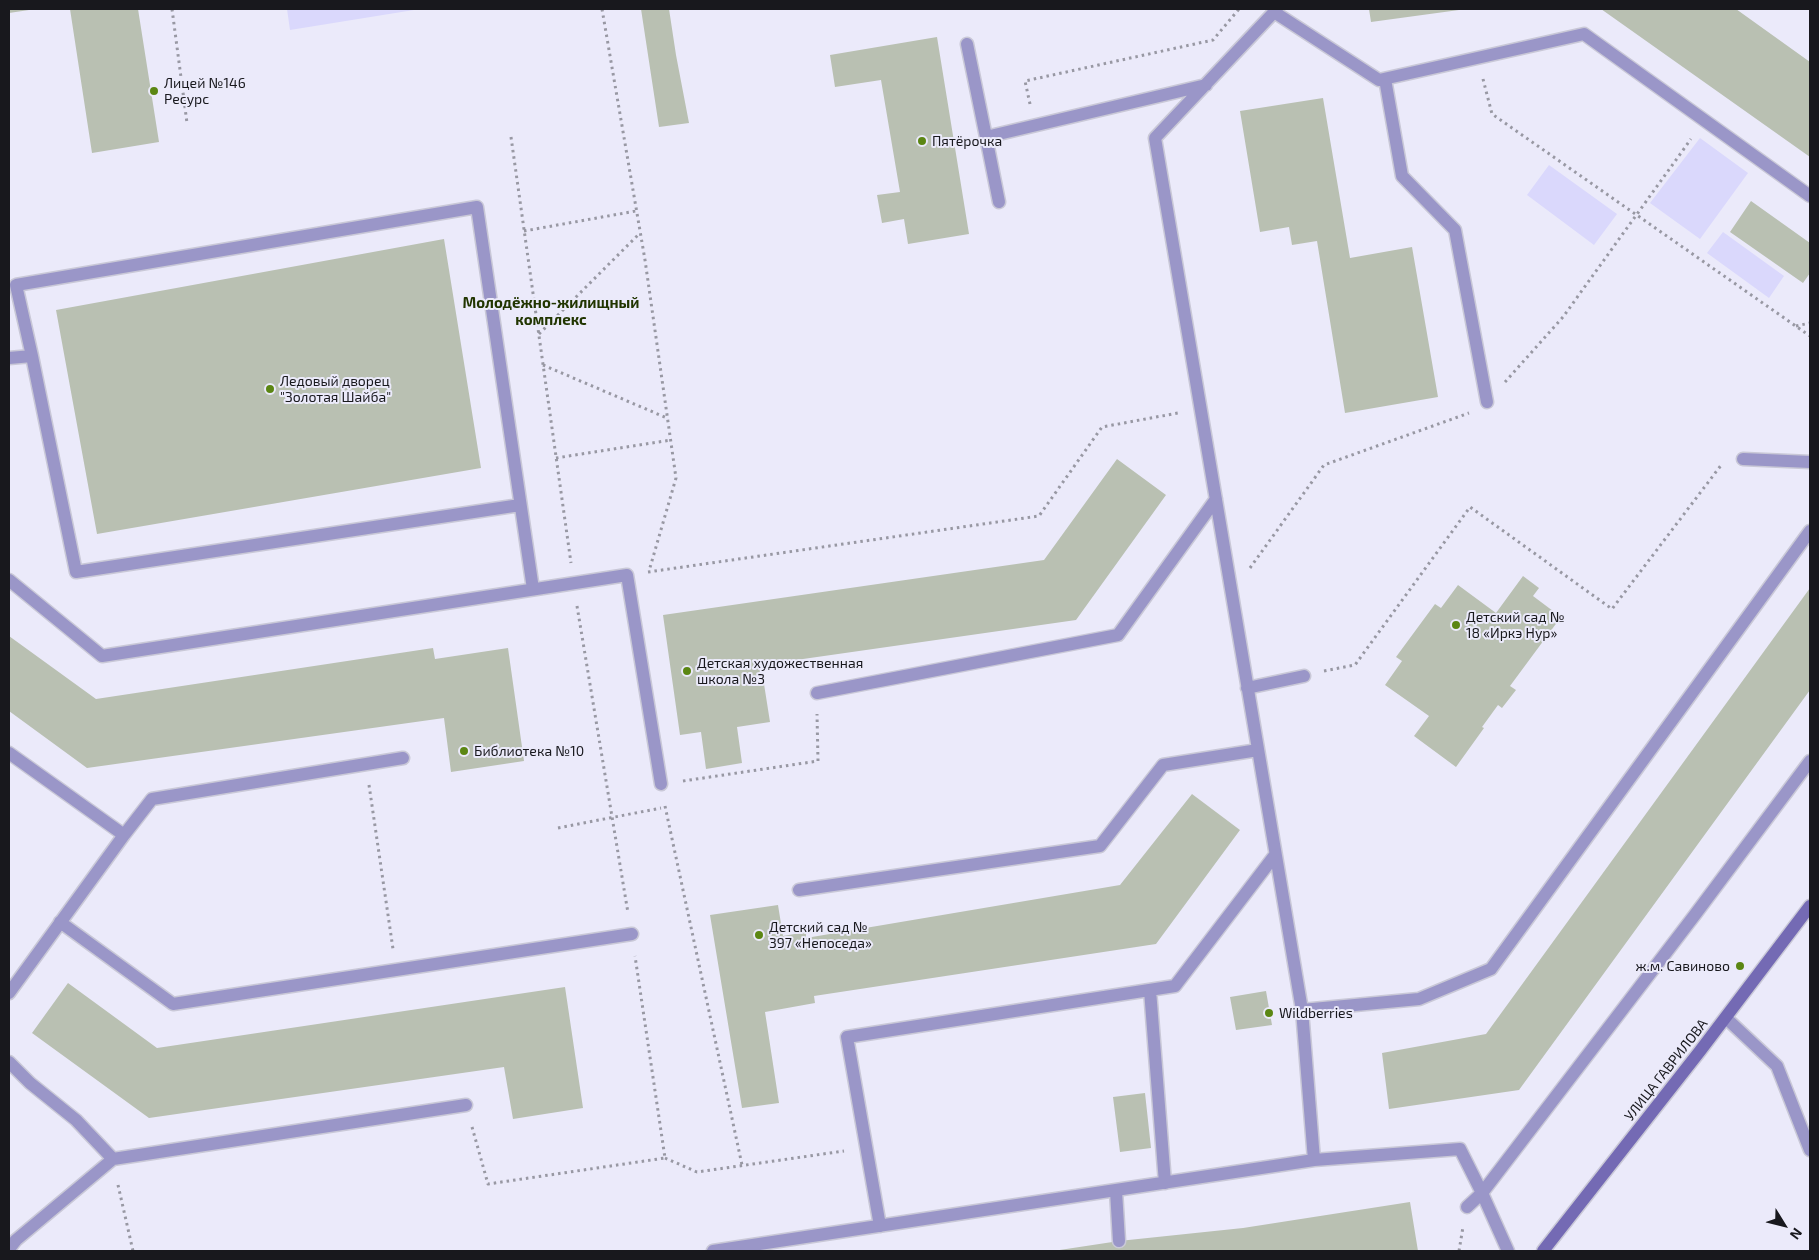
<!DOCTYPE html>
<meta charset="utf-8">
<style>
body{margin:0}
#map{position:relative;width:1819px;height:1260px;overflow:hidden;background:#ebeafa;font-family:"Exo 2",sans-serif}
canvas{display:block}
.frame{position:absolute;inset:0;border:10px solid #18181d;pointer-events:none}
.north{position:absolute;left:1759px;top:1200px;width:50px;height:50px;-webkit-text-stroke:4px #ebeafa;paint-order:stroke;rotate:126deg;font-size:14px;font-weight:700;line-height:20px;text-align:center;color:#18181d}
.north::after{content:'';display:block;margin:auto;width:18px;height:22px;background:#18181d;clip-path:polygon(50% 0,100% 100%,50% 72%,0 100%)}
</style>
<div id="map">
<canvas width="1819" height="1260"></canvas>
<div class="frame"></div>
<div class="north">N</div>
</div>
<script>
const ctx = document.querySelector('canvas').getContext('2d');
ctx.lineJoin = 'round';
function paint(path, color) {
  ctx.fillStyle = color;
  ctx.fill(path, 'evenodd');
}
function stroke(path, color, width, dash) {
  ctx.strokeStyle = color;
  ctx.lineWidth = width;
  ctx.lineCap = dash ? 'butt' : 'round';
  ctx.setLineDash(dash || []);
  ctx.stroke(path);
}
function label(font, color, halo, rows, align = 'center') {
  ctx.font = font + ' "Exo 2",sans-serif';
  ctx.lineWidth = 4;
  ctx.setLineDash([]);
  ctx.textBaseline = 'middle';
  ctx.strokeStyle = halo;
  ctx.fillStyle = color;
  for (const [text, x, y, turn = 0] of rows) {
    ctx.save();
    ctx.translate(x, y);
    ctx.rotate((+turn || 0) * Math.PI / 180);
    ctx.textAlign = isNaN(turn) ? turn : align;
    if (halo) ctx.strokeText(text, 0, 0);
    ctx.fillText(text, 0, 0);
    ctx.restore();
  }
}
paint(new Path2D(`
 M287,9H420L290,30Z
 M1700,138L1748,173L1700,239L1650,203Z
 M1549,165L1617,214L1594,245L1527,195Z
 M1723,232L1784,276L1769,298L1707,253Z`), '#dad8fc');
paint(new Path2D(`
 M9,9H29V10L9,13Z
 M70,9H138L159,142L92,153Z
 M641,9H669L676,55L689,123L659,127Z
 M1369,9H1459V10L1371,22Z
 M1601,9H1736L1810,62V157Z
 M937,37L969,234L908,244L904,219L882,223L877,195L900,192L881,80L835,87L830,55Z
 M1323,98L1350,258L1412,247L1438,397L1345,413L1317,241L1292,245L1289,227L1260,232L1240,111Z
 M1751,201L1810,243V273L1803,283L1730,232Z
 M444,239L481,468L97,534L56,310Z
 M1117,459L1166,495L1076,620L761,665L770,722L737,727L742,763L706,769L701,732L680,735L663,615L1044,560Z
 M1523,576L1539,588L1533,596L1561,617L1510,686L1516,690L1502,708L1498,705L1482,727L1484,728L1456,767L1414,736L1429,716L1385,685L1402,661L1396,657L1435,604L1441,608L1458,585L1496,613Z
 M1810,588V690L1519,1090L1389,1109L1382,1053L1486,1034Z
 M9,636L96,699L433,648L435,659L508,648L524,761L451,772L444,718L87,768L9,711Z
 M1192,794L1240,830L1156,944L814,996L815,1003L765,1012L779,1103L742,1108L710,915L778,905L783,936L806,932V938L1120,885Z
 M68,983L157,1048L565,987L583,1108L513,1119L504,1067L149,1118L32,1033Z
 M1266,991L1272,1025L1236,1030L1230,997Z
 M1145,1093L1151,1148L1120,1152L1113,1097Z
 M1410,1202L1418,1251H1053L1119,1241L1243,1228Z`), '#b9c0b2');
const lane = new Path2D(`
 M1277,9L1155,138L1302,1010L1314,1160
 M1274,12L1379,80L1584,34L1810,196
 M967,44L986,137
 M1385,79L1402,176L1455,230L1487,402
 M999,202L986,137L1206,85
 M32,356L76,572L520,505
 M9,358L32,356L16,285L477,207L533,589
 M1743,459L1810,462
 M9,580L102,656L627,575L661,784
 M1247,688L1304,676
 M817,693L1118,635L1216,499
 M9,753L124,835L9,993
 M124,835L152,799L403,758
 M799,890L1100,846L1163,765L1258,750
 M60,922L173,1004L632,934
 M1150,990L1165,1183
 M1302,1010L1419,999L1491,969L1810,531
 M9,1062L30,1083L76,1120L113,1159
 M1116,1191L1119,1241
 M1467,1207L1482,1193L1694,916L1810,761
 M880,1226L847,1037L1175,986L1275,855
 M9,1249L16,1240L113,1159L466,1105
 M713,1251L1314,1160L1460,1149L1482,1193L1508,1251`);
const street = new Path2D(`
 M1726,1018L1777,1066L1810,1150`);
const secondary = new Path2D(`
 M1543,1251L1700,1051L1810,906`);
stroke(lane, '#c9c8d7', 15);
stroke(street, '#c9c8d7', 15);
stroke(secondary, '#c9c8d7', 15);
stroke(new Path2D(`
 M172,9L187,123
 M602,9L645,260L676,478L649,571
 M1483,79L1492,114L1810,336
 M1030,104L1025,81L1213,40L1239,9
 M511,137L571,563
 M524,231L636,211
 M1796,326L1810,323
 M539,334L639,234
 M543,365L667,418
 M1505,382L1563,317L1691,139
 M556,458L671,440
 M1250,568L1324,465L1469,413
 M648,572L1039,516L1102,427L1178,413
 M577,606L628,913
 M1324,671L1355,665L1470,507L1612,609L1722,464
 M683,781L818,761L817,714
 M369,785L393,949
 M665,806L742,1165
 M558,828L661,808
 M472,1127L488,1184L665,1158L635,956
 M665,1158L697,1172L844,1151
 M118,1185L133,1251
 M1459,1251L1463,1227`), '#9898a3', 3, [2.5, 4]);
stroke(lane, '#9a96c8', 12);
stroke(street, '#9a96c8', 12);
stroke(secondary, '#746ab4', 12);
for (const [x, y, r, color] of [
 [154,91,5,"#5b8613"],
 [922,141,5,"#5b8613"],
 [270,389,5,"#5b8613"],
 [1456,625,5,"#5b8613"],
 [687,671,5,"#5b8613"],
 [464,751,5,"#5b8613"],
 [759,935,5,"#5b8613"],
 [1740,966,5,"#5b8613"],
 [1269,1013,5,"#5b8613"]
]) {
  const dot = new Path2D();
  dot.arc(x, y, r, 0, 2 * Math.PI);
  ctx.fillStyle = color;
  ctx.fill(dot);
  stroke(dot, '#ebeafa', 2);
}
label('14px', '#18181d', '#ebeafa', [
 ["Лицей №146",164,83],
 ["Ресурс",164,99],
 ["Пятёрочка",932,141],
 ["Ледовый дворец",280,381],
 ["\"Золотая Шайба\"",280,397],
 ["Детский сад №",1466,617],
 ["18 «Иркэ Нур»",1466,633],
 ["Детская художественная",697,663],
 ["школа №3",697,679],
 ["Библиотека №10",474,751],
 ["Детский сад №",769,927],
 ["397 «Непоседа»",769,943],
 ["ж.м. Савиново",1730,966,"right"],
 ["Wildberries",1279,1013]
], 'left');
label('14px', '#18181d', '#ebeafa', [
 ["УЛИЦА ГАВРИЛОВА",1666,1070,-52]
]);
label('bold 15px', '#213500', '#ebeafa', [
 ["Молодёжно-жилищный",551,303],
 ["комплекс",551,320]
]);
</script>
